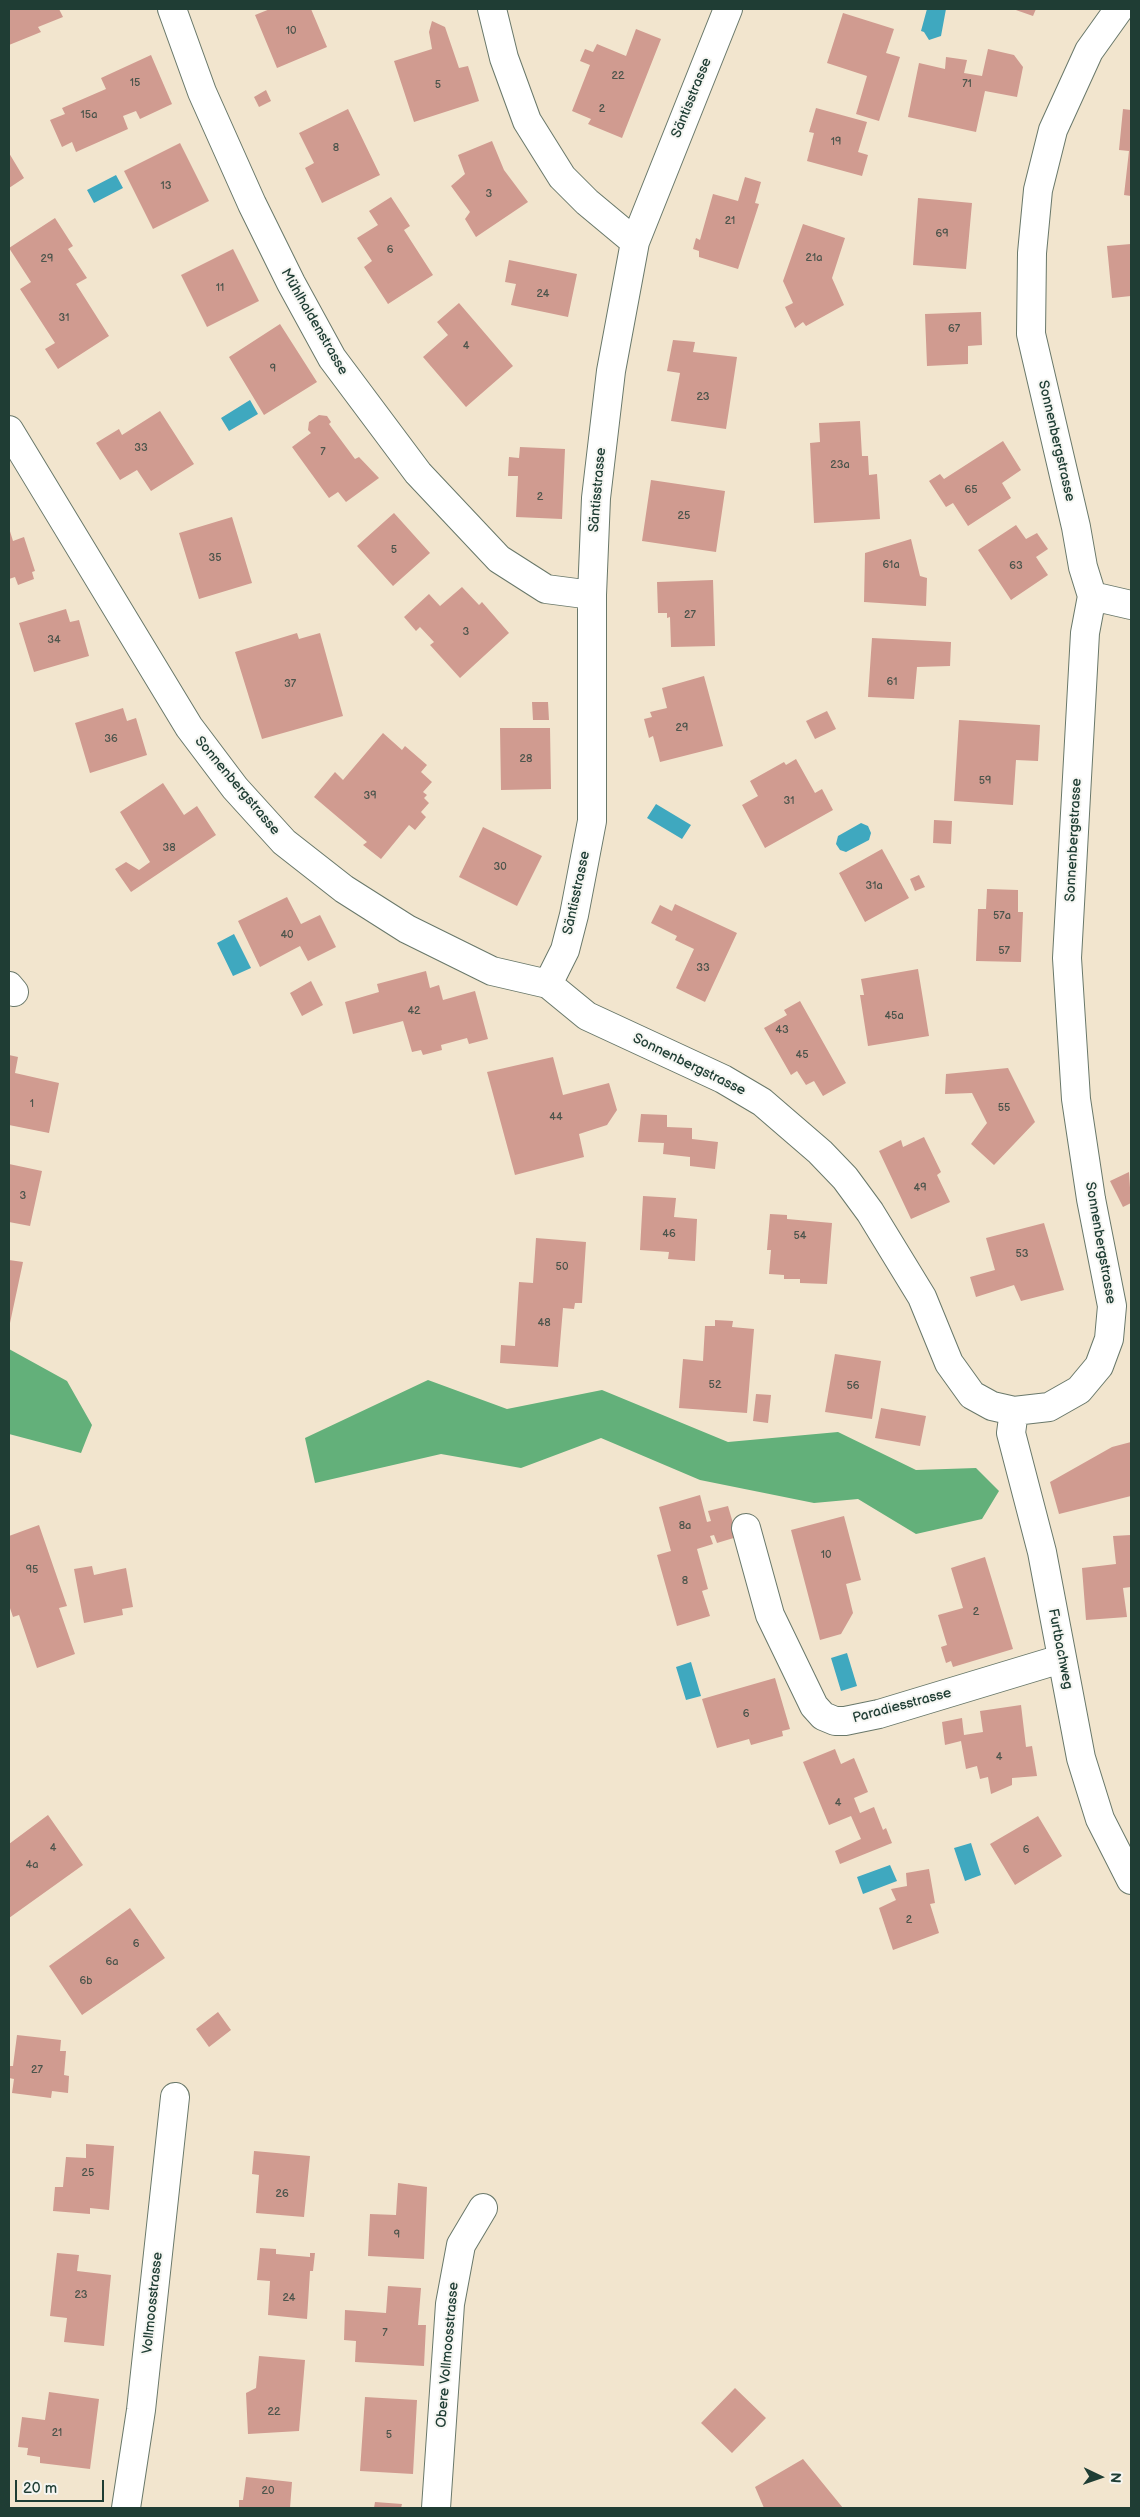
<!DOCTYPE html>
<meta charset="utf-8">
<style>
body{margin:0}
#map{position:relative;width:1140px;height:2517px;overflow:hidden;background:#f2e5ce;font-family:"Balsamiq Sans",sans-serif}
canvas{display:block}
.frame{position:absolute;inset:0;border:10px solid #1f3d34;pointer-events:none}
.north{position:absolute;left:1075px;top:2452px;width:50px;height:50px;-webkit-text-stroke:4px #f6f6f2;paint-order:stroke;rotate:93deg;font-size:14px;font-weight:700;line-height:20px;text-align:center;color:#1f3d34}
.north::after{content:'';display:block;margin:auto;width:18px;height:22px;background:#1f3d34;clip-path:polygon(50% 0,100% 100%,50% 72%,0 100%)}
.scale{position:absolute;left:15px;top:2480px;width:89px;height:22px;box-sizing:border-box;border:2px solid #1f3d34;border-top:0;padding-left:6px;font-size:15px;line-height:18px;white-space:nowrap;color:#1f3d34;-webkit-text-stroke:4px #f6f6f2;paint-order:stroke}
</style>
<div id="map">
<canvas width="1140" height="2517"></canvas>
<div class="frame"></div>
<div class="north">N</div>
<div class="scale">20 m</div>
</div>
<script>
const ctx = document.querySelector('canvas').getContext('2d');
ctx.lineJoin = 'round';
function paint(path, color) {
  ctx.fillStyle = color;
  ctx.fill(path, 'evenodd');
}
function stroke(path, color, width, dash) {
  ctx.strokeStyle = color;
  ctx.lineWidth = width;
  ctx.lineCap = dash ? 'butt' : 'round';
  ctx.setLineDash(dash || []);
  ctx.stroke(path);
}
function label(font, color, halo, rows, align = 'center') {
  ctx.font = font + ' "Balsamiq Sans",sans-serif';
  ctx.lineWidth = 4;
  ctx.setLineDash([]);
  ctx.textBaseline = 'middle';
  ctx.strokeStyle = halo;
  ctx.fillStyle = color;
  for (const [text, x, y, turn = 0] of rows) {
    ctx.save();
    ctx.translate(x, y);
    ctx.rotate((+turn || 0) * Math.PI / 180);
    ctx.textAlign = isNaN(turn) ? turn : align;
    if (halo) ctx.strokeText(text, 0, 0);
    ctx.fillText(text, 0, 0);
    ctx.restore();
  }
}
paint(new Path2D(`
 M9,1349L67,1381L92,1425L81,1453L9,1434Z
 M428,1380L507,1409L602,1390L728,1442L838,1432L916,1470L976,1468L999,1491L982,1519L916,1534L858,1499L814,1503L700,1480L601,1438L521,1468L441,1454L315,1483L305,1438Z`), '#63b07a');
paint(new Path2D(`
 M927,9H946L941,36L929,40L924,32L921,31Z
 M116,175L123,188L94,203L87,190Z
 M250,400L258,414L229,431L221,418Z
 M656,804L691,825L682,839L647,818Z
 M861,823L868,826L871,833L869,840L846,852L840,850L836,844L838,836Z
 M234,934L251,968L233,976L217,943Z
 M847,1653L857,1686L841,1691L831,1658Z
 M691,1662L701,1696L686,1700L676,1667Z
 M971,1843L981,1875L965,1881L954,1848Z
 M890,1865L897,1881L863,1894L857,1877Z`), '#3fa8bf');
paint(new Path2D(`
 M9,9H59L63,17L38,27L41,32L9,45Z
 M270,9H311L327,47L277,68L255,15Z
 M1013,9H1036L1033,16Z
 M843,13L894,29L886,53L900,57L879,121L856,114L867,76L827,63Z
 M432,21L445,27L459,68L468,66L479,101L414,122L394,61L432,49L429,32Z
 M636,29L661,39L622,138L588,124L591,119L572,111L590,65L580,61L585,49L593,52L597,44L626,56Z
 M988,49L1014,55L1023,67L1017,97L985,91L976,132L908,117L919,63L945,69L946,57L967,60L964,73L982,76Z
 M151,55L172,104L140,119L136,111L123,116L128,129L76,152L72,142L62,147L50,120L65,114L62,108L106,89L101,78Z
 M266,90L271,101L259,107L254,97Z
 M816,108L867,122L858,152L868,155L862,176L807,161L814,133L809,132Z
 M348,109L380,175L322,203L305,168L314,163L299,133Z
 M1123,109L1131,110V196L1124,195L1129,151L1119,150Z
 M492,141L504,170L528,202L476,237L465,219L470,212L451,186L465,174L458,155Z
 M180,143L209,201L153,229L124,171Z
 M9,153L24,178L9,188Z
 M745,177L761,182L755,203L759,204L738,269L699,257V251L693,249L696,238L700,240L713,194L738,201Z
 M391,197L410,226L404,230L433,275L388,304L364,267L372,261L357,238L378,225L369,211Z
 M918,198L972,203L966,269L913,265Z
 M55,218L73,246L68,249L87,278L76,284L109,336L58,369L45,349L55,343L20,289L31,282L9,248Z
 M803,224L845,238L832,278L844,305L806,326L803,322L795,328L785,307L793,303L783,281Z
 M1131,244V296L1112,298L1107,246Z
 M233,249L259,301L207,327L181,275Z
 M509,260L577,274L568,317L511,305L516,284L505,282Z
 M459,303L513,366L466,407L423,357L448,335L437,322Z
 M981,312L982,345L968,346V364L927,366L925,314Z
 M280,324L317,382L264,415L229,357Z
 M673,340L695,342L693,352L737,357L726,429L671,421L680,373L667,371Z
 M160,411L194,464L151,491L137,470L120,480L96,443L119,429L122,435Z
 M319,415L327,416L331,422L329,424L355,459L359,457L379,478L346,502L338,492L329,498L292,447L311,433L308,430L309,422Z
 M860,421L862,456H868L869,475L877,474L880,519L814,523L810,443L820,442L819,423Z
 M1003,441L1021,470L1002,483L1011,498L968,526L953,503L946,507L929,481L940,474L944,479Z
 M520,447L565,449L562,519L516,517L518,476H508L509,457L519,458Z
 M651,480L725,491L716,552L642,541Z
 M394,513L430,553L393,586L357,546Z
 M232,517L252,583L199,599L179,533Z
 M1016,525L1026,539L1037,533L1048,549L1036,557L1048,575L1011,600L978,550Z
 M9,528L13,541L24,537L35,571L32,572L34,579L18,585L15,577L9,579Z
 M911,539L920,576L927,578L926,606L864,602L865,553Z
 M713,580L715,646L671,647L670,617L667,618V613H658L657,582Z
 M462,587L479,605L482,602L509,633L460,678L430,645L434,642L420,627L416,631L404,617L429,594L440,606Z
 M66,609L70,622L79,620L89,656L34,672L19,623Z
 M297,633L299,639L320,633L343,716L262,739L235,652Z
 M872,638L951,642L950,666L917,667L914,699L868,697Z
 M704,676L723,746L660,762L653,736L649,738L644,719L652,717L650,712L667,708L662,688Z
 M532,702H548L549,720H533Z
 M123,708L127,721L136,718L147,755L90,773L75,723Z
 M827,711L836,729L815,739L806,721Z
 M959,720L1040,725L1038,761L1016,760L1013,805L954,801Z
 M500,728H550L551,789L501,790Z
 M383,733L402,750L405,746L427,765L421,772L432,782L423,792L427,795L424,798L429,803L421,812L426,817L415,830L409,825L381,859L363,845L367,842L314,797L335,772L343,780Z
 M796,759L815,793L822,789L833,810L765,848L742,805L758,796L750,781L784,762L786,765Z
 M163,783L184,815L197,806L216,835L131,892L115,869L126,862L139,870L150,862L120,812Z
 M934,820L952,821L951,844L933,843Z
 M483,827L542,856L517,906L459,877Z
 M882,849L909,898L865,922L839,873Z
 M919,875L925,887L915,891L910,879Z
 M987,889L1018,890V912H1023L1021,962L976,961L978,909H986Z
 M287,897L301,924L320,915L336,947L308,961L300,946L260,967L238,921Z
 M675,904L737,933L705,1002L676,988L694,949L675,940L677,936L651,923L660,905L672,911Z
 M918,969L929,1036L868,1046L860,995H864L861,979Z
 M426,971L430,988L439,985L443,1000L475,991L488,1039L469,1044L467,1038L441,1045L442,1050L423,1055L421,1050L412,1052L403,1021L353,1034L345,1002L379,992L377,984Z
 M311,981L323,1005L302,1016L290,993Z
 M800,1001L846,1083L823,1096L814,1081L806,1085L797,1071L791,1075L764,1028L787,1015L784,1010Z
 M9,1055L18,1057L15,1073L59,1083L49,1133L9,1125Z
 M553,1057L563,1095L609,1083L617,1110L607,1125L579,1134L584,1157L515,1175L487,1072Z
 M1008,1068L1035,1122L994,1165L971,1144L987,1123L972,1093L945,1094L946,1074Z
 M641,1114L667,1115V1127L692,1128V1139L718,1142L715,1169L690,1166V1157L663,1154L664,1143L638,1142Z
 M924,1137L941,1172L937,1175L950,1202L911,1219L879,1151L901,1140L903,1147Z
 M9,1164L42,1171L30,1226L9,1222Z
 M1129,1172L1131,1203L1123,1207L1110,1181Z
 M643,1196L676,1198L674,1217L697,1219L695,1261L668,1259L669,1252L640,1250Z
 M770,1214L787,1215V1219L832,1223L827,1284L800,1283V1279H784V1275L769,1274L771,1250H767Z
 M1044,1223L1064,1290L1021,1301L1014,1285L976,1297L970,1277L995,1270L986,1238Z
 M536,1238L586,1242L582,1303H575L574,1309L563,1308L558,1367L500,1363L501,1345L515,1346L519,1282L533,1283Z
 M9,1260L23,1262L10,1323H9Z
 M715,1320L733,1321L732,1327L754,1329L747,1413L679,1408L683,1359L703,1361L705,1326H715Z
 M835,1354L881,1361L872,1419L825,1412Z
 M756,1394L771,1395L768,1423L753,1421Z
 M881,1408L926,1416L920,1446L875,1438Z
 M1131,1442V1496L1059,1514L1050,1482L1112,1447Z
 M700,1495L707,1522L711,1521L708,1511L728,1506L737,1537L717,1543L714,1535L710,1536L713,1544L697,1549L708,1589L702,1591L710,1616L677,1626L657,1555L671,1551L659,1507Z
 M844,1516L861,1580L846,1584L853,1613L841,1634L820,1640L791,1530Z
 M39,1525L67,1606L59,1608L75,1654L37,1668L19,1615L13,1617L9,1605V1536Z
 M1131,1535V1587L1123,1588L1127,1617L1086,1620L1082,1568L1116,1564L1113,1536Z
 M985,1557L1013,1649L953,1667L951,1661L946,1663L941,1647L947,1645L938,1615L963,1608L951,1568Z
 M92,1566L94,1575L126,1568L133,1607L122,1609L123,1615L84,1623L74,1569Z
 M775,1678L790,1729L782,1731L783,1736L751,1745L749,1739L717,1748L702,1699Z
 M1021,1705L1026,1747L1032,1746L1037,1776L1012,1778V1785L991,1794L988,1777L980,1779L977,1766L966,1769L961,1741L945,1745L942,1722L962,1718L964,1735L983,1732L980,1711Z
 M835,1749L841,1764L854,1758L868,1792L854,1798L860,1813L874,1807L883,1830L886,1828L892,1843L840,1864L835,1851L861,1839L851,1816L829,1825L803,1762Z
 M48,1815L83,1865L9,1918V1844Z
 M1038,1816L1062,1856L1015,1885L990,1844Z
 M929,1869L935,1903L930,1904L939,1933L893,1950L879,1908L896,1900L891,1889L907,1886L906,1873Z
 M130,1908L165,1958L82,2015L49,1966Z
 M218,2012L231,2030L209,2047L196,2029Z
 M17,2035L61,2040L60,2051H66L64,2075L69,2076L68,2093L52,2091L51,2098L12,2093L14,2079L9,2078L10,2066H13Z
 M86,2144L114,2146L109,2210L90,2208V2214L53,2211L55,2187H63L66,2157L86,2158Z
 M254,2151L310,2156L304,2217L256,2213L259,2175L252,2174Z
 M398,2183L427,2187L424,2259L368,2256L370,2214L396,2215Z
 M260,2248L276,2249V2254L310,2257V2253H315L313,2271H310L307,2319L268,2315L270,2281L257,2280Z
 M57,2253L79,2255L77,2271L111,2275L104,2346L64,2342L67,2318L50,2316Z
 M388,2286L421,2288L418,2325H426L424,2366L355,2362L356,2341L344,2340L345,2310L386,2313Z
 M259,2356L305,2360L299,2431L248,2434L246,2393L256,2388Z
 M735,2388L766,2418L732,2453L701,2423Z
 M49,2392L99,2399L90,2469L40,2463V2457L27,2455L28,2448L18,2447L22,2417L45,2420Z
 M365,2397L417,2400L413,2474L360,2471Z
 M803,2459L843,2508H764L755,2487Z
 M246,2477L292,2482L290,2508H239V2500H243Z
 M375,2502L402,2504L401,2508H374Z`), '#d09b90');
const minor = new Path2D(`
 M172,9L202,92L252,204L291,283L332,358L418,473L499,559L546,589L592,595
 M492,9L504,58L527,121L562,177L587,202L635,242
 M9,430L189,727L235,788L284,842L344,889L407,929L492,971L548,984L587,1016L723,1079L762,1102L820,1152L845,1178L870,1212L922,1297L949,1363L972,1395L992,1406L1014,1411L1049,1407L1079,1390L1099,1366L1109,1339L1112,1306L1091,1199L1076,1099L1067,958L1085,633L1092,596L1083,567L1076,527L1031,334L1032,253L1038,190L1053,130L1089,51L1119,9
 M1092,596L1131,605
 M548,984L565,950L574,915L592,821V595L596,498L611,371L635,242L728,9
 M9,986L14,992
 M1014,1411L1011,1433L1042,1552L1081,1758L1100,1819L1131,1880
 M746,1528L770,1615L814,1706L823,1716L835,1721H845L879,1714L1061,1659
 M126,2508L141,2410L175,2097
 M436,2508L450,2304L461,2245L483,2208`);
stroke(minor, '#69786a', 30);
stroke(minor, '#fff', 28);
label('11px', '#4b544b', null, [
 ["10",291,31],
 ["22",618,76],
 ["15",135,83],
 ["71",967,84],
 ["5",438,85],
 ["2",602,109],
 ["15a",89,115],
 ["19",836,142],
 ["8",336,148],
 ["13",166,186],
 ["3",489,194],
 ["21",730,221],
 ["69",942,234],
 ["6",390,250],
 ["21a",814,258],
 ["29",47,259],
 ["11",220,288],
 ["24",543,294],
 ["31",64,318],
 ["67",954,329],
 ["4",466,346],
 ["9",273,369],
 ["23",703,397],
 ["33",141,448],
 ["7",323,452],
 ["23a",840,465],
 ["65",971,490],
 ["2",540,497],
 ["25",684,516],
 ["5",394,550],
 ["35",215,558],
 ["61a",891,565],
 ["63",1016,566],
 ["27",690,615],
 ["3",466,632],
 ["34",54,640],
 ["61",892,682],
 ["37",290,684],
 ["29",682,728],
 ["36",111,739],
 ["28",526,759],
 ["59",985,781],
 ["39",370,796],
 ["31",789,801],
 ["38",169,848],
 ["30",500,867],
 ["31a",874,886],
 ["57a",1002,916],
 ["40",287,935],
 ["57",1004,951],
 ["33",703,968],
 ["42",414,1011],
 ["45a",894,1016],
 ["43",782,1030],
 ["45",802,1055],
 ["1",32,1104],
 ["55",1004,1108],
 ["44",556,1117],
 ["49",920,1188],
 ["3",23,1196],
 ["46",669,1234],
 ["54",800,1236],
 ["53",1022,1254],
 ["50",562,1267],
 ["48",544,1323],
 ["52",715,1385],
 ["56",853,1386],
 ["8a",685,1526],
 ["10",826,1555],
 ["95",32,1570],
 ["8",685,1581],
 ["2",976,1612],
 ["6",746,1714],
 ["4",999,1757],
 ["4",838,1803],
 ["4",53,1848],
 ["6",1026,1850],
 ["4a",32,1865],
 ["2",909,1920],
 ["6",136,1944],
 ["6a",112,1962],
 ["6b",86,1981],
 ["27",37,2070],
 ["25",88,2173],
 ["26",282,2194],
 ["9",397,2235],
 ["23",81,2295],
 ["24",289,2298],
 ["7",385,2333],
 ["22",274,2412],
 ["21",57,2433],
 ["5",389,2435],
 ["20",268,2491]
]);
label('14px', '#1f3d34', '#f6f6f2', [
 ["Säntisstrasse",692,98,-68],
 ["Mühlhaldenstrasse",314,322,60],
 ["Sonnenbergstrasse",1056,441,77],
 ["Säntisstrasse",598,490,-85],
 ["Sonnenbergstrasse",237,786,50],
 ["Sonnenbergstrasse",1074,840,-87],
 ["Säntisstrasse",577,893,-78],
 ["Sonnenbergstrasse",689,1065,26],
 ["Sonnenbergstrasse",1100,1243,80],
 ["Furtbachweg",1060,1649,79],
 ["Paradiesstrasse",902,1706,-15],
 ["Vollmoosstrasse",153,2303,-84],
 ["Obere Vollmoosstrasse",448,2355,-85]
]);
</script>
